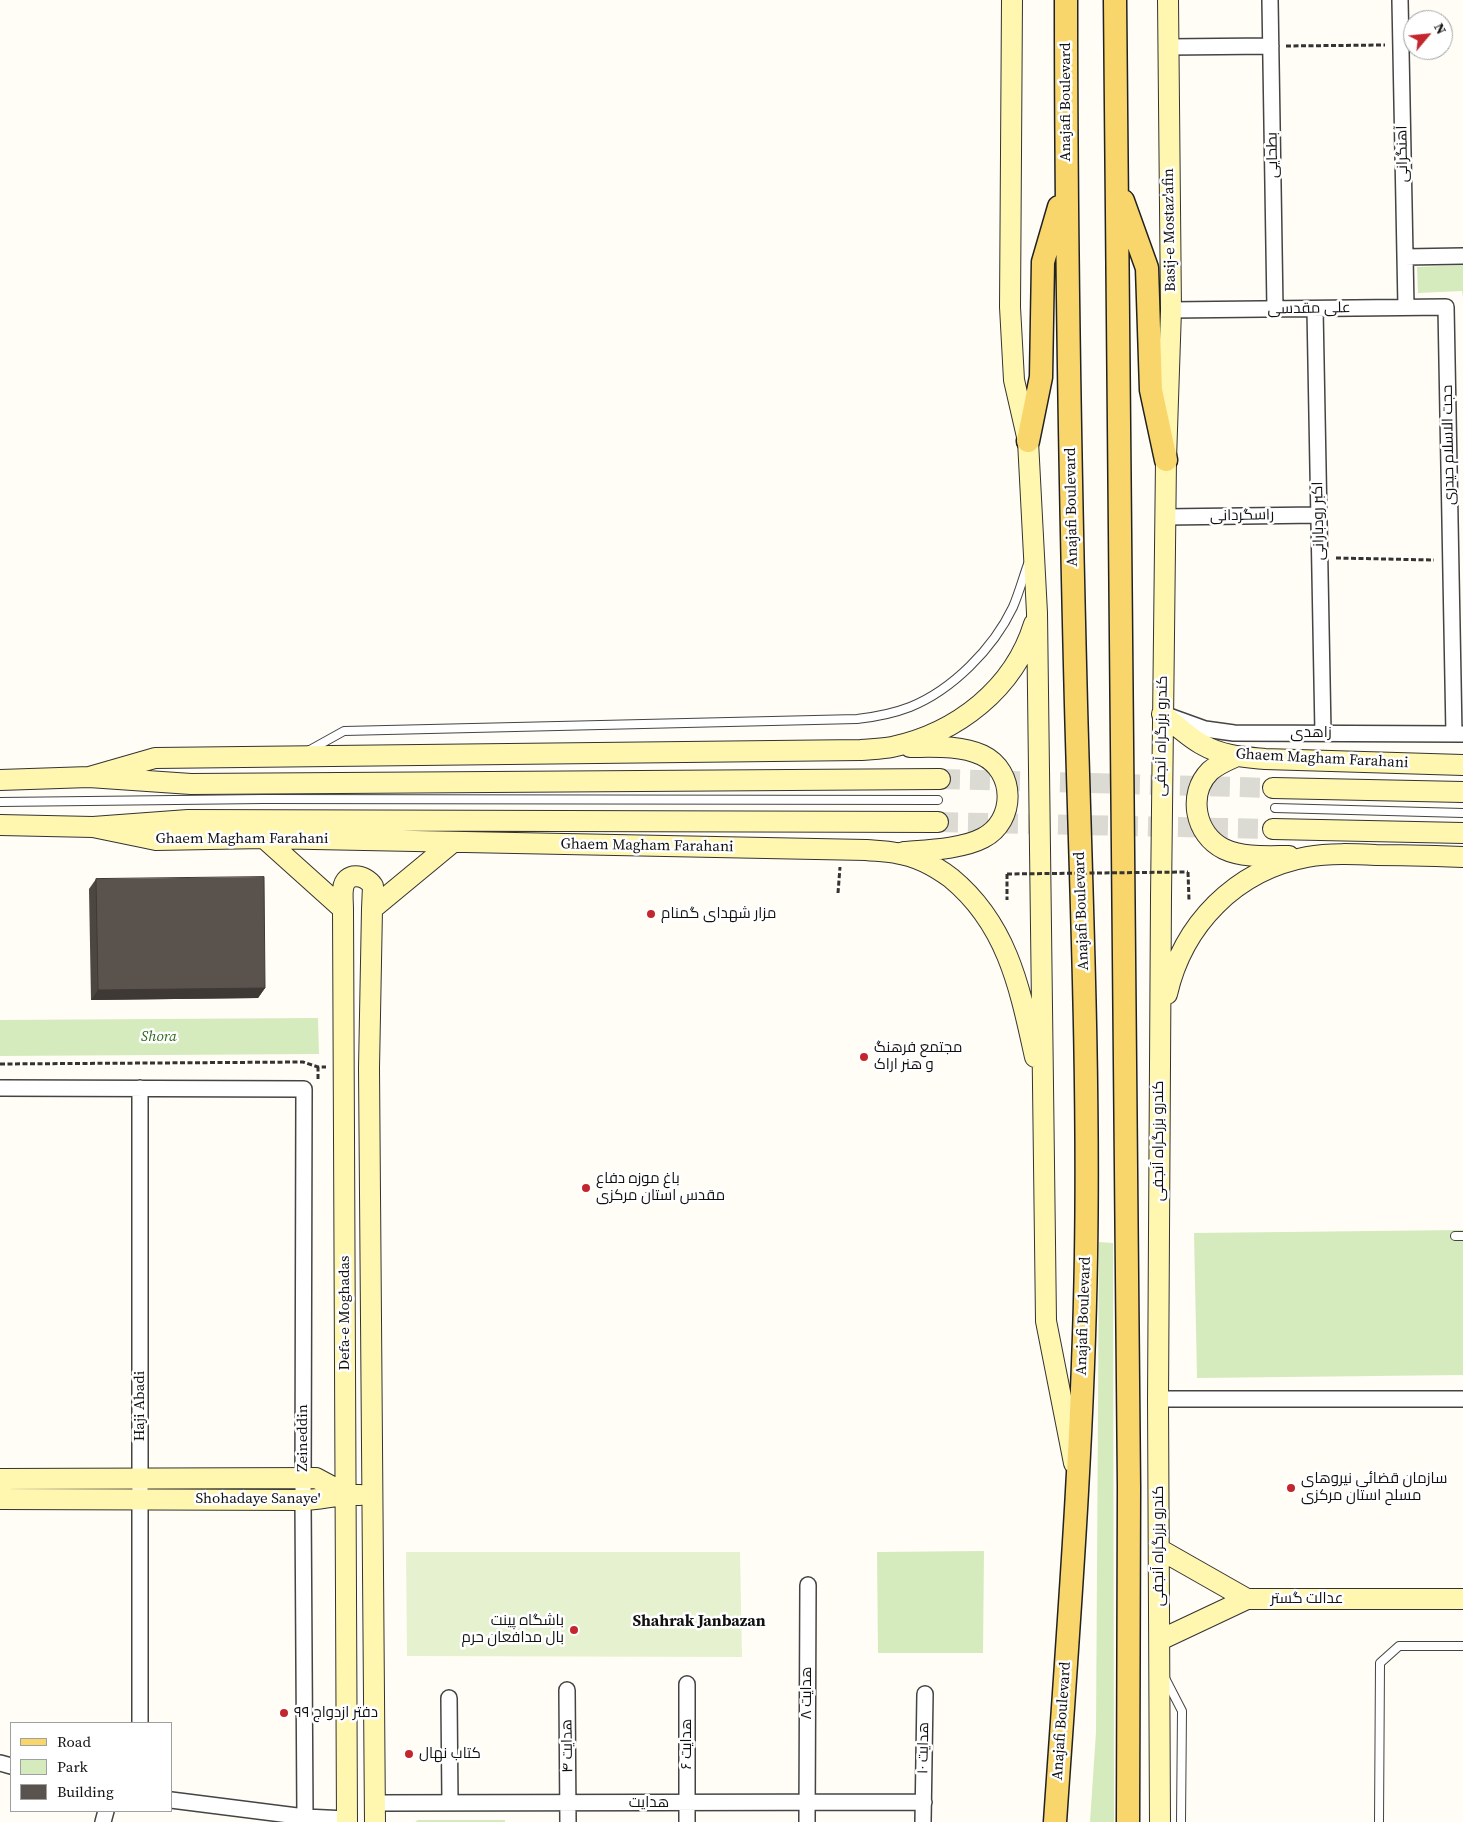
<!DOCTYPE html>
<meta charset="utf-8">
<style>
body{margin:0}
#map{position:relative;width:1463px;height:1822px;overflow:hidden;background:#fffdf5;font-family:"Source Serif 4",serif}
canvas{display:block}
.legend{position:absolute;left:10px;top:1722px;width:162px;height:90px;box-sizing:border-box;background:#fff;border:1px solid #a0a0a0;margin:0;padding:6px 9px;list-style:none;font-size:15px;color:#111}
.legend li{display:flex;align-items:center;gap:10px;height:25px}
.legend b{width:25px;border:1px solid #a0a0a0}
.north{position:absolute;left:1403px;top:10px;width:50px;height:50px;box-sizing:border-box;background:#fff;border:1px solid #a0a0a0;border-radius:50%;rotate:62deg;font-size:14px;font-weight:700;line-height:20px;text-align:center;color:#111}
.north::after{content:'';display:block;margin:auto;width:18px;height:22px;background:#c4262e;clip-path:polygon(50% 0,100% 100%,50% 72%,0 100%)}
</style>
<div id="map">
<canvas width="1463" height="1822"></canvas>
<ul class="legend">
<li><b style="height:6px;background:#f9d66b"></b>Road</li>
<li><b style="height:14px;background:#d5ebbd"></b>Park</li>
<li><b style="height:14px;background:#5a524d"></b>Building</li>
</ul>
<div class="north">N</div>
</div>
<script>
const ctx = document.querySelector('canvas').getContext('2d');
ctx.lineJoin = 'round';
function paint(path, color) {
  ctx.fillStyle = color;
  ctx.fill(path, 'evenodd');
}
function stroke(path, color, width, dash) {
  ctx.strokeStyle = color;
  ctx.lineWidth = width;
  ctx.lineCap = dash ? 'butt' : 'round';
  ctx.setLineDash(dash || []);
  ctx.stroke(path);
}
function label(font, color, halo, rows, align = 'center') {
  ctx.font = font + ' "Source Serif 4",Cairo,serif';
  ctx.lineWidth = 5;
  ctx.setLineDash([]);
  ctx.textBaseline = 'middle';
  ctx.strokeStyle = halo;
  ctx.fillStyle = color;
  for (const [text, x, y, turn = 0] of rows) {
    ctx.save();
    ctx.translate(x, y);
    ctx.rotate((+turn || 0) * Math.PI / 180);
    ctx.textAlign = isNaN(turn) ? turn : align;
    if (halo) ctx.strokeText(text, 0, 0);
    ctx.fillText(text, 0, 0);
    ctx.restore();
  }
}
paint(new Path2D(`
 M1463,265V297L1462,291L1418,293L1417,267Z
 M318,1018L319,1054L0,1056V1020Z
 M1463,1230V1375L1197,1378L1194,1233Z
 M1099,1242L1113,1243L1114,1822H1090L1096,1732Z
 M984,1551L983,1653H878L877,1552Z
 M418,1820H505V1822H415Z`), '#d5ebbd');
paint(new Path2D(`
 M406,1552H740L742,1657L407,1656Z`), '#e6f2cf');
stroke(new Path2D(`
 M940,779L1273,788
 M938,822L1273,829`), '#dbdad3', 20, [20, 10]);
const lane = new Path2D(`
 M308,751L344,731L857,719C875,717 892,714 910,707C952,690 993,649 1013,607C1019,593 1023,578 1028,564
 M0,802L263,799L938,800
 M1275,808L1463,813
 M1455,1236H1463
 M1165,1678L1182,1711L1181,1822
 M1379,1822L1380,1663L1399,1646H1463`);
const street = new Path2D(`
 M1270,0L1275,309
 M1400,0L1406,307
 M1168,47L1271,46
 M1405,257L1463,256
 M1315,309L1323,733
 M1171,310L1446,307L1454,734
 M1165,517L1319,515
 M1169,716L1205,729L1234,733L1463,734
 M0,1088L304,1089L303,1500L305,1817
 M1158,1399H1463
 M687,1684V1822
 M567,1690L568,1822
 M449,1698L450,1803
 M140,1723V1088
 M0,1763L11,1766
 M171,1800L305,1817L347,1819
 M375,1803L924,1802
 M103,1822L106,1811
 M807,1822L808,1585
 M923,1822L925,1694`);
const secondary = new Path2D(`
 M1012,0L1010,307L1014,380L1028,441L1037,613L1046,1321L1074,1463
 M1162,714C1175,724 1189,738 1203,745C1222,756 1244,757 1265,759L1463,765
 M1237,756C1228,760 1218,764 1210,771C1187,794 1195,835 1224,849C1243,858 1268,856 1289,856
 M89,777L155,758L861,750C871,749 882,749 892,747C957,733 1014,689 1034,624
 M0,780L89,777L191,784L940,779
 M1273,788L1463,792
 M0,825L93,827L188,820L938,822
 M93,827L156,840L264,838L866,850C876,851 886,851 896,853C916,856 935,866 951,878C1008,925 1020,989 1035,1057
 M1273,829L1463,833
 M264,838L343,909L347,1822
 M904,852C928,850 962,849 983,838C1016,821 1016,771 982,755C960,745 933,747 910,747
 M343,909C343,903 342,895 343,889C345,871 365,874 373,886L372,909
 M1167,994C1183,924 1236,870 1307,857C1330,853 1353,854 1376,855C1405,855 1434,856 1463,857
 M0,1479L316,1478L346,1494
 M0,1499L303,1500C322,1500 340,1493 360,1495
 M1159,1549L1247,1599
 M1160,1640L1247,1599H1463
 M375,1822L369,1068L372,909L453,842
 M1160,1822L1158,1399L1161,897L1166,460L1171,310L1168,0`);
const primary = new Path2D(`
 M1115,0L1129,1486L1128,1822
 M1123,201L1147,268L1151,390L1166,460
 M1028,441L1041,377L1043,262L1059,207
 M1055,1822C1068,1633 1083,1444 1086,1255C1089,1072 1081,888 1076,705C1070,470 1066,235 1066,0`);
stroke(lane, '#444', 10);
stroke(street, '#444', 18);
stroke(secondary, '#333', 22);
stroke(primary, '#222', 25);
stroke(new Path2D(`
 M1286,46L1385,45
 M1336,558L1434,560
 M1188,872L1189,900
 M1007,874V900
 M838,893L840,867
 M0,1064L303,1062L318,1067H326
 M318,1079V1067`), '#333', 3, [5, 2.5]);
stroke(lane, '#fff', 8);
stroke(street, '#fff', 15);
stroke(secondary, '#fff6b0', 20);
stroke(primary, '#f9d66b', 22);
stroke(new Path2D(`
 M1007,874L1188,872`), '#333', 3, [5, 2.5]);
paint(new Path2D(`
 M96,879L265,988L258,998L91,1000L89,889Z`), '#4d4742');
paint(new Path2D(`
 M265,988L258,998L91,1000L98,990Z`), '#3f3936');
const building = new Path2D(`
 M264,877L265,988L98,990L96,879Z`);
paint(building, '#5a524d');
stroke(building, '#3f3936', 1);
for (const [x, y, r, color] of [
 [651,914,5,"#c4262e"],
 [864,1057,5,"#c4262e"],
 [586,1188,5,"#c4262e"],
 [1291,1488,5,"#c4262e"],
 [574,1630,5,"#c4262e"],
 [284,1713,5,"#c4262e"],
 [409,1754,5,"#c4262e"]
]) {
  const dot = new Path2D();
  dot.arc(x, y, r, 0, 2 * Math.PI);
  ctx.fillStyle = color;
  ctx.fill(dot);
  stroke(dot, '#fff', 2);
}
label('15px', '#111', '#fff', [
 ["Anajafi Boulevard",1066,102,-90],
 ["آهنگرانی",1403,154,-91],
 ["بطحایی",1273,155,-91],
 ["Basij-e Mostaz'afin",1170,230,-91],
 ["علی مقدسی",1309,309,-1],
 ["حجت الاسلام حیدری",1449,445,-91],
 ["Anajafi Boulevard",1072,507,-91],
 ["راسگردانی",1242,516,-1],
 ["اکبر رودبارانی",1319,521,-91],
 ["زاهدی",1311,733],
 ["کندرو بزرگراه آنجفی",1162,736,-89],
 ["Ghaem Magham Farahani",1322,759,3],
 ["Ghaem Magham Farahani",242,839],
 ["Ghaem Magham Farahani",647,846,1],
 ["Anajafi Boulevard",1082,911,-92],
 ["کندرو بزرگراه آنجفی",1159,1141,-90],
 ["Defa-e Moghadas",345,1313,-90],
 ["Anajafi Boulevard",1084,1316,-88],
 ["Haji Abadi",140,1406,-90],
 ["Zeineddin",303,1438,-90],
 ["Shohadaye Sanaye'",258,1499],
 ["کندرو بزرگراه آنجفی",1159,1546,-90],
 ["عدالت گستر",1307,1599],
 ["هدایت ۸",807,1693,-90],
 ["Anajafi Boulevard",1062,1721,-86],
 ["هدایت ۶",687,1744,-90],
 ["هدایت ۴",568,1746,-91],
 ["هدایت ۱۰",924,1748,-89],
 ["هدایت",649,1803]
]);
label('15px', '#111', '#fff', [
 ["مزار شهدای گمنام",661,914],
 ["مجتمع فرهنگ",874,1048],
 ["و هنر اراک",874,1065],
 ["باغ موزه دفاع",596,1179],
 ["مقدس استان مرکزی",596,1196],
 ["سازمان قضائی نیروهای",1301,1479],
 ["مسلح استان مرکزی",1301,1496],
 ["باشگاه پینت",564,1621,"right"],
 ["بال مدافعان حرم",564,1638,"right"],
 ["دفتر ازدواج ۹۹",294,1713],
 ["کتاب نهال",419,1754]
], 'left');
label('italic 15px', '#2f6b1f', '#fff', [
 ["Shora",159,1037]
]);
label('bold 16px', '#111', '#fff', [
 ["Shahrak Janbazan",699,1622]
]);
</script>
